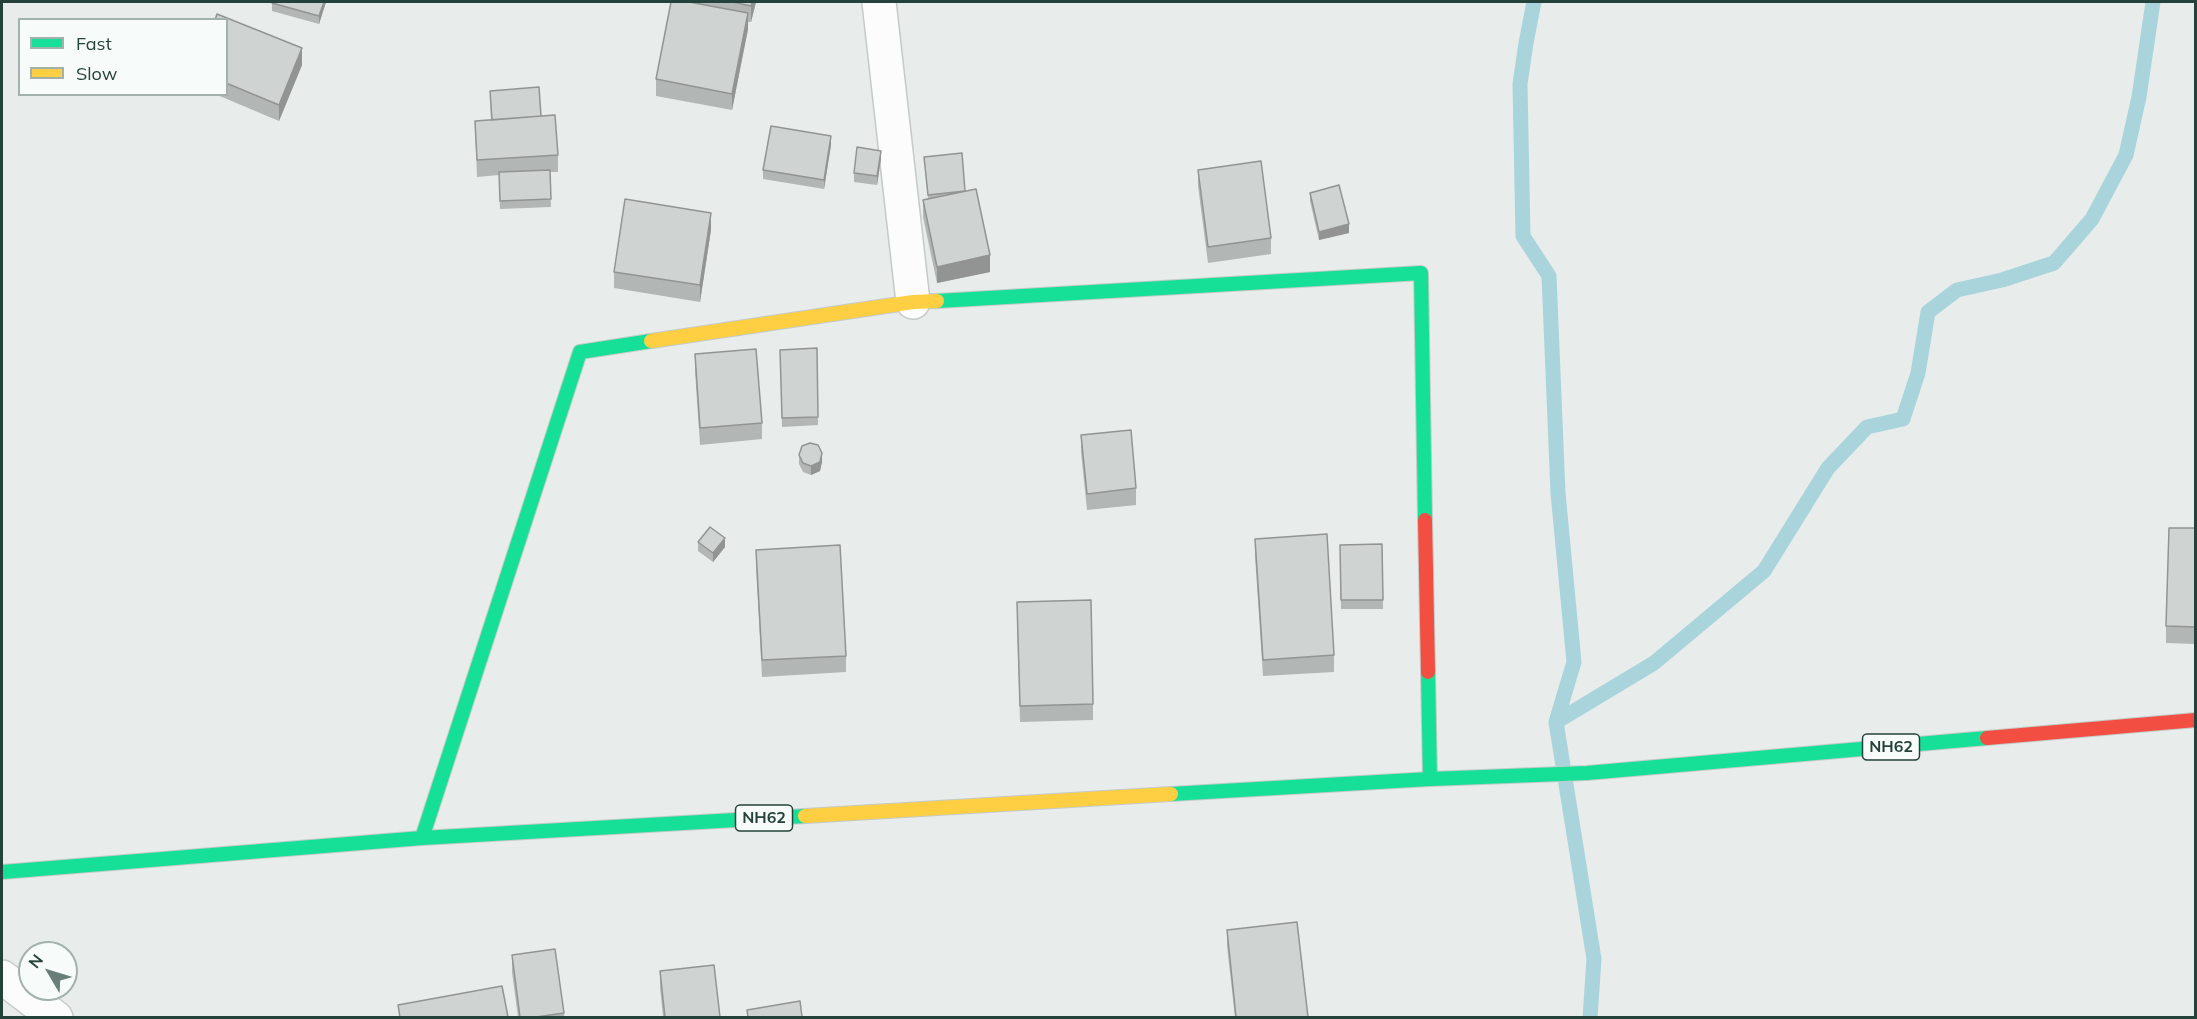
<!DOCTYPE html>
<style>
body{margin:0}
#map{position:relative;width:2197px;height:1019px;overflow:hidden;background:#e8edeb;font-family:Mulish,sans-serif}
canvas{display:block}
.frame{position:absolute;inset:0;border:3px solid #24423a;pointer-events:none}
.legend{position:absolute;left:18px;top:18px;width:210px;height:78px;box-sizing:border-box;background:#f7fbf9;border:2px solid #a3b1ad;margin:0;padding:8px 10px;list-style:none;font-size:18px;color:#24423a}
.legend li{display:flex;align-items:center;gap:12px;height:30px}
.legend b{width:30px;border:2px solid #a3b1ad}
.north{position:absolute;left:18px;top:941px;width:60px;height:60px;box-sizing:border-box;background:#f7fbf9;border:2px solid #a3b1ad;border-radius:50%;rotate:308deg;font-size:16px;font-weight:700;line-height:24px;text-align:center;color:#24423a}
.north::after{content:'';display:block;margin:auto;width:21px;height:27px;background:#697e78;clip-path:polygon(50% 0,100% 100%,50% 72%,0 100%)}
</style>
<div id="map">
<canvas width="2197" height="1019"></canvas>
<div class="frame"></div>
<ul class="legend">
<li><b style="height:8px;background:#16e098"></b>Fast</li>
<li><b style="height:8px;background:#ffcf43"></b>Slow</li>
</ul>
<div class="north">N</div>
</div>
<script>
const ctx = document.querySelector('canvas').getContext('2d');
ctx.lineJoin = 'round';
function stroke(path, color, width, dash) {
  ctx.strokeStyle = color;
  ctx.lineWidth = width;
  ctx.lineCap = dash ? 'butt' : 'round';
  ctx.setLineDash(dash || []);
  ctx.stroke(path);
}
function paint(path, color) {
  ctx.fillStyle = color;
  ctx.fill(path, 'evenodd');
}
function label(font, color, halo, rows, align = 'center') {
  ctx.font = font + ' Mulish,sans-serif';
  ctx.lineWidth = 6;
  ctx.setLineDash([]);
  ctx.textBaseline = 'middle';
  ctx.strokeStyle = halo;
  ctx.fillStyle = color;
  for (const [text, x, y, turn = 0] of rows) {
    ctx.save();
    ctx.translate(x, y);
    ctx.rotate((+turn || 0) * Math.PI / 180);
    ctx.textAlign = isNaN(turn) ? turn : align;
    if (halo) ctx.strokeText(text, 0, 0);
    ctx.fillText(text, 0, 0);
    ctx.restore();
  }
}
stroke(new Path2D(`
 M1534,2L1526,43L1520,84L1523,236L1549,276L1558,493L1574,662L1556,722L1594,959L1590,1018
 M1556,722L1654,663L1764,571L1828,468L1867,427L1903,419L1918,373L1928,312L1957,290L2002,280L2054,263L2092,219L2126,155L2139,97L2153,2`), '#a9d4db', 15);
const street = new Path2D(`
 M879,2L913,302
 M2,977L56,1018`);
const fast = new Path2D(`
 M937,301L1421,273L1425,520
 M1428,672L1430,779
 M1171,794L1430,779L1587,773L1987,738
 M422,838L580,352L651,341
 M2,872L422,838L805,816`);
const slow = new Path2D(`
 M651,341L913,302L937,301
 M805,816L1171,794`);
const jam = new Path2D(`
 M1425,520L1428,672
 M1987,738L2196,720`);
stroke(street, '#c5cac8', 36);
stroke(fast, '#c3cbc8', 16);
stroke(slow, '#c3cbc8', 16);
stroke(jam, '#c3cbc8', 16);
stroke(street, '#fcfcfc', 33);
stroke(fast, '#16e098', 14);
stroke(slow, '#ffcf43', 14);
stroke(jam, '#f24e42', 14);
paint(new Path2D(`
 M272,2H326L319,24L272,11Z
 M671,2H756L751,22H748V29L732,110L656,96V79Z
 M226,20L302,65L279,121L215,94H226Z
 M490,91L541,116L558,155V172H550L551,207L500,209L499,175L477,177L475,121L491,120Z
 M831,145L824,189L763,179V170Z
 M924,157L965,191L990,272L937,283L923,217V200L928,199Z
 M881,159L877,185L854,182V173Z
 M1198,170L1271,238V254L1208,263L1198,186Z
 M1310,193L1349,233L1319,240L1310,201Z
 M711,230L700,302L614,288V272Z
 M817,348L818,425L782,427L780,350Z
 M695,354L762,423V439L700,445L695,371Z
 M1081,435L1136,488V505L1087,510L1081,452Z
 M799,455L822,462L820,471L811,475L803,472L799,464Z
 M2196,528V644L2166,643V626Z
 M1255,539L1334,655V672L1263,676L1255,556Z
 M698,542L725,547L713,562L698,551Z
 M1382,544L1383,609H1341L1340,545Z
 M756,550L846,656V672L762,677L756,566Z
 M1017,619L1093,704V720L1020,722Z
 M1227,930L1308,1017H1235L1227,946Z
 M512,955L564,1013V1017H518L512,972Z
 M660,971L720,1017H663L660,987Z`), '#b2b6b5');
paint(new Path2D(`
 M324,2H326L319,24V16Z
 M752,2H756L751,22V6Z
 M748,13V29L732,110V94Z
 M302,48V65L279,121V105Z
 M831,136V145L824,189V180Z
 M881,151V159L877,185V176Z
 M711,213V230L700,302V285Z
 M1349,224V233L1319,240V232Z
 M990,255V272L937,283V267Z
 M822,453V462L820,471L811,475V466Z
 M725,538V547L713,562V553Z`), '#919493');
const building = new Path2D(`
 M272,2H324L319,16L272,3Z
 M671,2H689L748,13L732,94L656,79Z
 M733,2H752L751,6Z
 M217,14L302,48L279,105L226,83V20H215Z
 M539,87L541,116L492,120L490,91Z
 M555,115L558,155L477,160L475,121Z
 M771,126L831,136L824,180L763,170Z
 M857,147L881,151L877,176L854,173Z
 M962,153L965,191L928,195L924,157Z
 M1261,161L1271,238L1208,247L1198,170Z
 M550,170L551,199L500,201L499,172Z
 M1339,185L1349,224L1319,232L1310,193Z
 M976,189L990,255L937,267L923,200Z
 M625,199L711,213L700,285L614,272Z
 M817,348L818,417L782,418L780,350Z
 M756,349L762,423L700,428L695,354Z
 M1131,430L1136,488L1087,494L1081,435Z
 M810,443L818,445L822,453L820,462L811,466L803,463L799,455L802,446Z
 M710,527L725,538L713,553L698,542Z
 M2169,528H2196V627L2166,626Z
 M1327,534L1334,655L1263,660L1255,539Z
 M1382,544L1383,600H1341L1340,545Z
 M840,545L846,656L762,660L756,550Z
 M1091,600L1093,704L1020,706L1017,602Z
 M1297,922L1308,1017H1236L1227,930Z
 M555,949L564,1013L536,1017H520L512,955Z
 M714,965L720,1017H665L660,971Z
 M502,986L508,1017H400L398,1005Z
 M800,1001L802,1017H748L747,1010Z`);
paint(building, '#cfd4d2');
stroke(building, '#919493', 1.5);
for (const [x, y, w] of [
 [1891,747,57],
 [764,818,57]
]) {
  const box = new Path2D();
  box.roundRect(x - w / 2, y - 13, w, 26, 4.5);
  ctx.fillStyle = '#f7fbf9';
  ctx.fill(box);
  stroke(box, '#24423a', 1.5);
}
label('bold 16px', '#24423a', null, [
 ["NH62",1891,747],
 ["NH62",764,818]
]);
</script>
